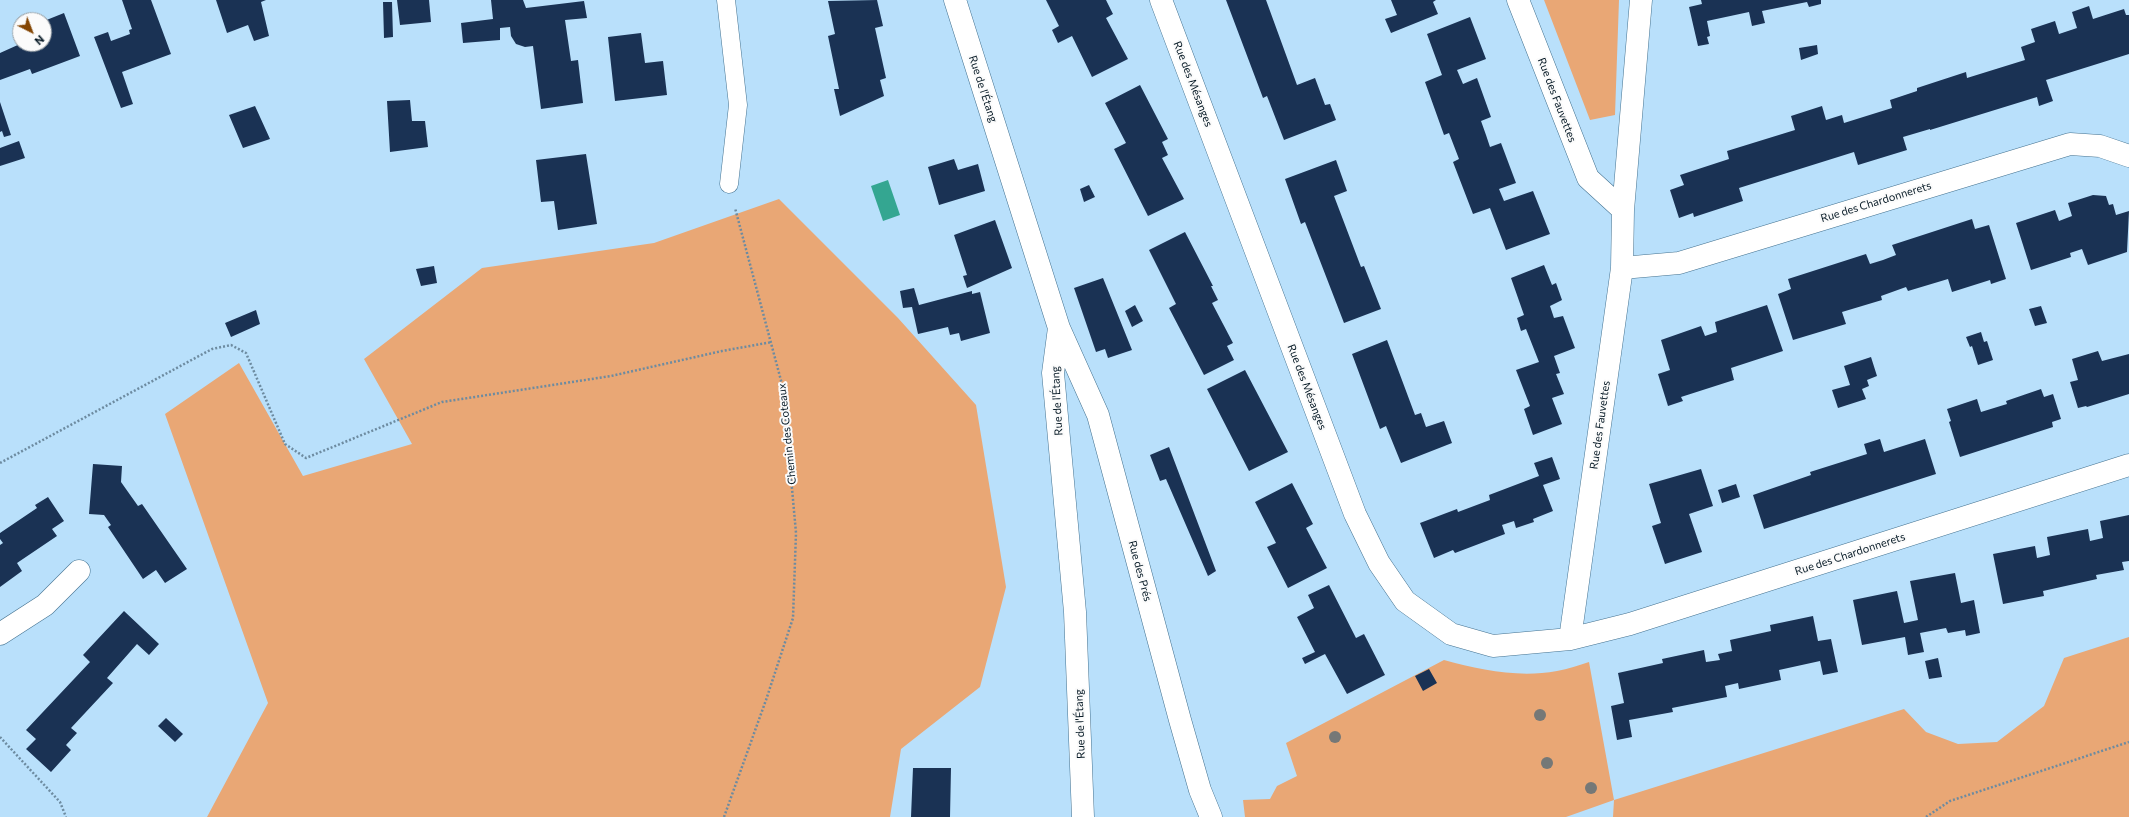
<!DOCTYPE html>
<meta charset="utf-8">
<style>
body{margin:0}
#map{position:relative;width:2129px;height:817px;overflow:hidden;background:#b9e0fb;font-family:Commissioner,sans-serif}
canvas{display:block}
.north{position:absolute;left:12px;top:12px;width:40px;height:40px;box-sizing:border-box;background:#fbfbfb;border:1px solid #99a1a6;border-radius:50%;rotate:138deg;font-size:11px;font-weight:700;line-height:16px;text-align:center;color:#071a26}
.north::after{content:'';display:block;margin:auto;width:14px;height:18px;background:#834503;clip-path:polygon(50% 0,100% 100%,50% 72%,0 100%)}
</style>
<div id="map">
<canvas width="2129" height="817"></canvas>
<div class="north">N</div>
</div>
<script>
const ctx = document.querySelector('canvas').getContext('2d');
ctx.lineJoin = 'round';
function paint(path, color) {
  ctx.fillStyle = color;
  ctx.fill(path, 'evenodd');
}
function stroke(path, color, width, dash) {
  ctx.strokeStyle = color;
  ctx.lineWidth = width;
  ctx.lineCap = dash ? 'butt' : 'round';
  ctx.setLineDash(dash || []);
  ctx.stroke(path);
}
function label(font, color, halo, rows, align = 'center') {
  ctx.font = font + ' Commissioner,sans-serif';
  ctx.lineWidth = 4;
  ctx.setLineDash([]);
  ctx.textBaseline = 'middle';
  ctx.strokeStyle = halo;
  ctx.fillStyle = color;
  for (const [text, x, y, turn = 0] of rows) {
    ctx.save();
    ctx.translate(x, y);
    ctx.rotate((+turn || 0) * Math.PI / 180);
    ctx.textAlign = isNaN(turn) ? turn : align;
    if (halo) ctx.strokeText(text, 0, 0);
    ctx.fillText(text, 0, 0);
    ctx.restore();
  }
}
paint(new Path2D(`
 M1544,0H1619L1615,115L1590,120Z
 M779,199L898,318L976,405L1006,587L980,687L901,749L890,817H207L268,703L165,414L239,363L303,476L412,444L364,359L482,268L654,243Z
 M2129,637V817H1613L1614,800L1566,817H1245L1243,800L1270,799L1277,786L1297,776L1286,743L1444,660C1480,670 1519,678 1557,671C1568,669 1579,665 1589,662L1614,800L1904,709L1926,732L1958,744L1997,742L2044,706L2064,658Z`), '#e9a775');
paint(new Path2D(`
 M888,180L900,215L883,221L871,186Z`), '#34a691');
paint(new Path2D(`
 M122,0H151L171,54L122,72L133,104L121,108L94,37L108,32L111,41L130,34L129,30L132,29Z
 M216,0H266L261,2L269,36L254,41L248,25L227,33Z
 M397,0H429L431,22L400,25Z
 M491,0H523L526,8L584,1L587,18L565,20L571,61L578,60L583,103L541,109L533,46L525,47L516,44L511,36L510,27L500,28V40L463,43L461,23L493,19Z
 M877,0L883,26L875,28L886,78L880,80L884,96L840,116L834,89H839L828,36L835,34L828,1Z
 M1046,0H1106L1113,14L1106,18L1128,59L1092,77L1072,36L1058,43L1052,30L1059,26Z
 M1226,0H1266L1297,85L1315,78L1325,105L1330,104L1336,120L1284,140L1267,96L1263,98Z
 M1391,0H1436L1433,2L1438,14L1391,33L1385,19L1397,15Z
 M1701,0H1821V4L1809,7L1807,2L1762,11L1765,23L1752,26L1749,12L1707,21L1710,36L1707,37L1709,44L1698,46L1689,7L1702,4Z
 M383,2H392L393,37L384,38Z
 M2089,6L2093,19L2124,9L2126,15H2129V54L2046,80L2053,101L2039,106L2037,97L1930,130V129L1903,137L1907,150L1858,165L1854,152L1739,188L1743,201L1694,217L1693,213L1679,218L1670,190L1684,185L1680,175L1729,159L1727,151L1795,130L1791,116L1822,106L1826,120L1842,115L1844,123L1892,108L1890,100L1917,91V88L1966,72L1967,78L2025,60L2021,47L2035,42L2031,29L2055,21L2059,34L2077,28L2072,12Z
 M64,13L80,56L32,74L30,69L0,80V53L20,44H44V21Z
 M1470,17L1486,59L1457,70L1463,84L1477,78L1491,117L1481,121L1486,135L1490,147L1501,143L1516,183L1499,189L1504,201L1533,191L1550,234L1506,250L1490,208L1473,214L1453,162L1459,159L1449,133L1444,135L1425,82L1442,75L1427,34Z
 M20,30V44L16,32Z
 M641,33L645,63L663,61L667,95L615,101L608,37Z
 M1817,45L1818,54L1801,60L1799,48Z
 M1140,85L1168,139L1162,142L1168,155L1162,158L1184,199L1148,216L1114,149L1126,143L1105,103Z
 M410,100L412,121H425L428,147L390,152L387,101Z
 M0,102L11,135L4,137L2,131L0,132Z
 M255,106L270,139L243,148L229,115Z
 M19,141L25,158L0,166V148Z
 M586,154L597,224L558,230L554,201L541,202L536,160Z
 M954,159L958,170L978,164L985,191L939,205L928,167Z
 M1336,160L1347,191L1334,196L1361,267L1364,266L1381,309L1344,323L1305,222L1301,224L1285,179Z
 M1089,185L1095,197L1084,202L1080,189Z
 M2093,195L2106,196L2109,205L2113,204L2116,215L2129,211L2127,252L2088,265L2082,249L2070,253L2071,257L2031,270L2016,223L2055,210L2059,221L2072,216L2068,203Z
 M1972,219L1975,229L1989,225L2006,279L1991,284L1990,280L1952,292L1948,279L1908,291L1906,287L1881,296L1882,300L1842,312L1846,324L1793,340L1778,294L1791,289L1788,279L1866,254L1870,264L1883,260L1896,255L1892,245Z
 M995,220L1012,268L967,288L963,276L967,275L954,235Z
 M1185,232L1213,286H1211L1218,300L1212,303L1233,343L1227,346L1234,360L1204,375L1169,308L1176,304L1149,250Z
 M1544,265L1552,285L1556,283L1562,300L1550,306L1554,318L1563,316L1575,348L1554,356L1560,373L1556,374L1564,394L1552,398L1562,424L1533,435L1524,409L1530,406L1516,370L1539,362L1526,329L1521,331L1517,318L1524,315L1511,278Z
 M434,266L437,283L421,286L416,269Z
 M1103,278L1132,350L1108,358L1105,349L1096,352L1074,288Z
 M914,288L919,305L972,291V294L980,292L990,333L961,341L959,333L950,335L948,327L918,334L912,307L903,308L900,291Z
 M1135,305L1143,321L1132,327L1125,311Z
 M1767,305L1783,351L1731,368L1734,380L1681,397L1683,401L1668,406L1658,374L1670,370L1661,340L1701,326L1705,336L1717,332L1715,322Z
 M2041,306L2047,323L2035,326L2029,309Z
 M256,310L260,324L231,337L225,323Z
 M1981,332L1984,342L1987,341L1993,360L1978,365L1972,346L1970,347L1966,337Z
 M1387,340L1415,415L1421,413L1426,427L1444,421L1452,443L1401,463L1386,426L1380,429L1352,354Z
 M2098,351L2102,361L2129,354V394L2087,407L2086,406L2078,408L2070,382L2078,380L2072,359Z
 M1871,357L1877,376L1867,380L1869,386L1862,389L1866,399L1838,408L1832,390L1850,385L1844,366Z
 M1245,370L1288,452L1249,471L1207,389Z
 M2041,389L2044,397L2053,394L2061,419L2052,422L2053,427L1960,457L1949,422L1951,421L1947,409L1977,399L1981,412L2007,404L2006,401Z
 M1880,439L1884,452L1925,439L1936,474L1764,529L1753,495L1811,475L1810,472L1867,454L1864,444Z
 M1169,447L1216,571L1208,576L1166,479L1160,481L1150,455Z
 M1552,457L1560,479L1543,485L1553,511L1533,519L1534,522L1516,528L1514,521L1502,525L1505,534L1455,553L1453,550L1434,558L1420,523L1457,509L1458,512L1490,500L1489,495L1539,476L1534,463Z
 M93,464L122,466L121,482L138,506L142,504L187,569L165,583L156,570L143,579L108,527L111,525L104,515L89,514Z
 M1701,469L1713,506L1689,514L1702,552L1665,564L1652,526L1661,523L1649,484Z
 M1292,483L1313,524L1306,528L1327,568L1288,588L1267,547L1276,543L1255,502Z
 M1736,484L1740,497L1722,503L1718,490Z
 M48,497L64,521L52,529L57,536L17,563L22,571L0,587V545L3,543L0,539V533L37,508L35,505Z
 M2129,515V561L2122,562L2124,570L2096,575L2097,579L2043,591L2044,596L2003,604L1993,554L2035,546L2037,558L2050,555L2047,537L2088,529L2090,541L2103,538L2100,521Z
 M1955,573L1961,603L1974,600L1980,633L1966,636L1965,630L1948,633L1946,628L1920,633L1924,652L1908,655L1905,637L1862,645L1853,600L1897,591L1904,623L1918,620L1910,581Z
 M1329,585L1356,638L1364,634L1385,675L1347,694L1325,654L1305,664L1302,658L1315,652L1297,617L1314,608L1308,595Z
 M124,611L159,644L149,655L137,644L107,678L113,683L71,728L77,733L66,745L71,750L51,772L26,749L36,739L26,730L90,662L83,655Z
 M1813,616L1818,641L1831,639L1838,672L1823,675L1820,661L1779,670L1781,680L1739,689L1738,683L1725,686L1727,697L1672,708L1673,712L1629,720L1632,737L1617,740L1611,706L1624,703L1618,673L1663,663L1662,659L1704,650L1706,662L1720,660L1718,654L1732,651L1730,640L1771,631L1770,625Z
 M1938,658L1942,677L1929,679L1925,661Z
 M1429,669L1437,683L1423,691L1415,676Z
 M166,718L183,734L175,742L158,726Z
 M913,768H951L950,817H911Z`), '#1a3254');
const lane = new Path2D(`
 M726,0L738,105L729,184`);
const street = new Path2D(`
 M955,0L1059,328L1053,373L1075,612L1083,817
 M1161,0L1355,514L1379,563L1405,601L1451,634L1493,646L1570,639L1630,624L2129,465
 M1518,0L1588,178L1623,210
 M1622,268L1679,263L2070,144L2100,146L2129,156
 M1059,328L1098,415L1180,720L1200,790L1211,817
 M0,634L45,605L79,571
 M1570,639L1622,268L1623,210L1641,0`);
stroke(lane, '#447290', 19);
stroke(street, '#447290', 23);
stroke(new Path2D(`
 M0,463L212,349L231,345L246,353L285,444L306,458L442,402L611,376L722,351L772,342
 M0,737L60,802L66,817
 M724,817L766,700L793,618L796,533L783,388L735,208
 M1926,817L1950,801L2129,742`), '#6d8ba0', 2.5, [2, 2]);
stroke(lane, '#fff', 18);
stroke(street, '#fff', 22);
ctx.fillStyle = '#757877';
for (const [x, y] of [
 [1540,715],
 [1335,737],
 [1547,763],
 [1591,788]
]) {
  ctx.beginPath();
  ctx.arc(x, y, 6, 0, 2 * Math.PI);
  ctx.fill();
}
label('11px', '#071a26', '#fbfbfb', [
 ["Rue des Mésanges",1193,84,69],
 ["Rue de l'Étang",983,89,72],
 ["Rue des Fauvettes",1557,100,69],
 ["Rue des Chardonnerets",1876,202,-17],
 ["Rue des Mésanges",1307,387,69],
 ["Rue de l'Étang",1057,401,-93],
 ["Rue des Fauvettes",1600,425,-82],
 ["Chemin des Coteaux",787,434,-96],
 ["Rue des Chardonnerets",1850,554,-18],
 ["Rue des Prés",1140,571,75],
 ["Rue de l'Étang",1080,724,-92]
]);
</script>
